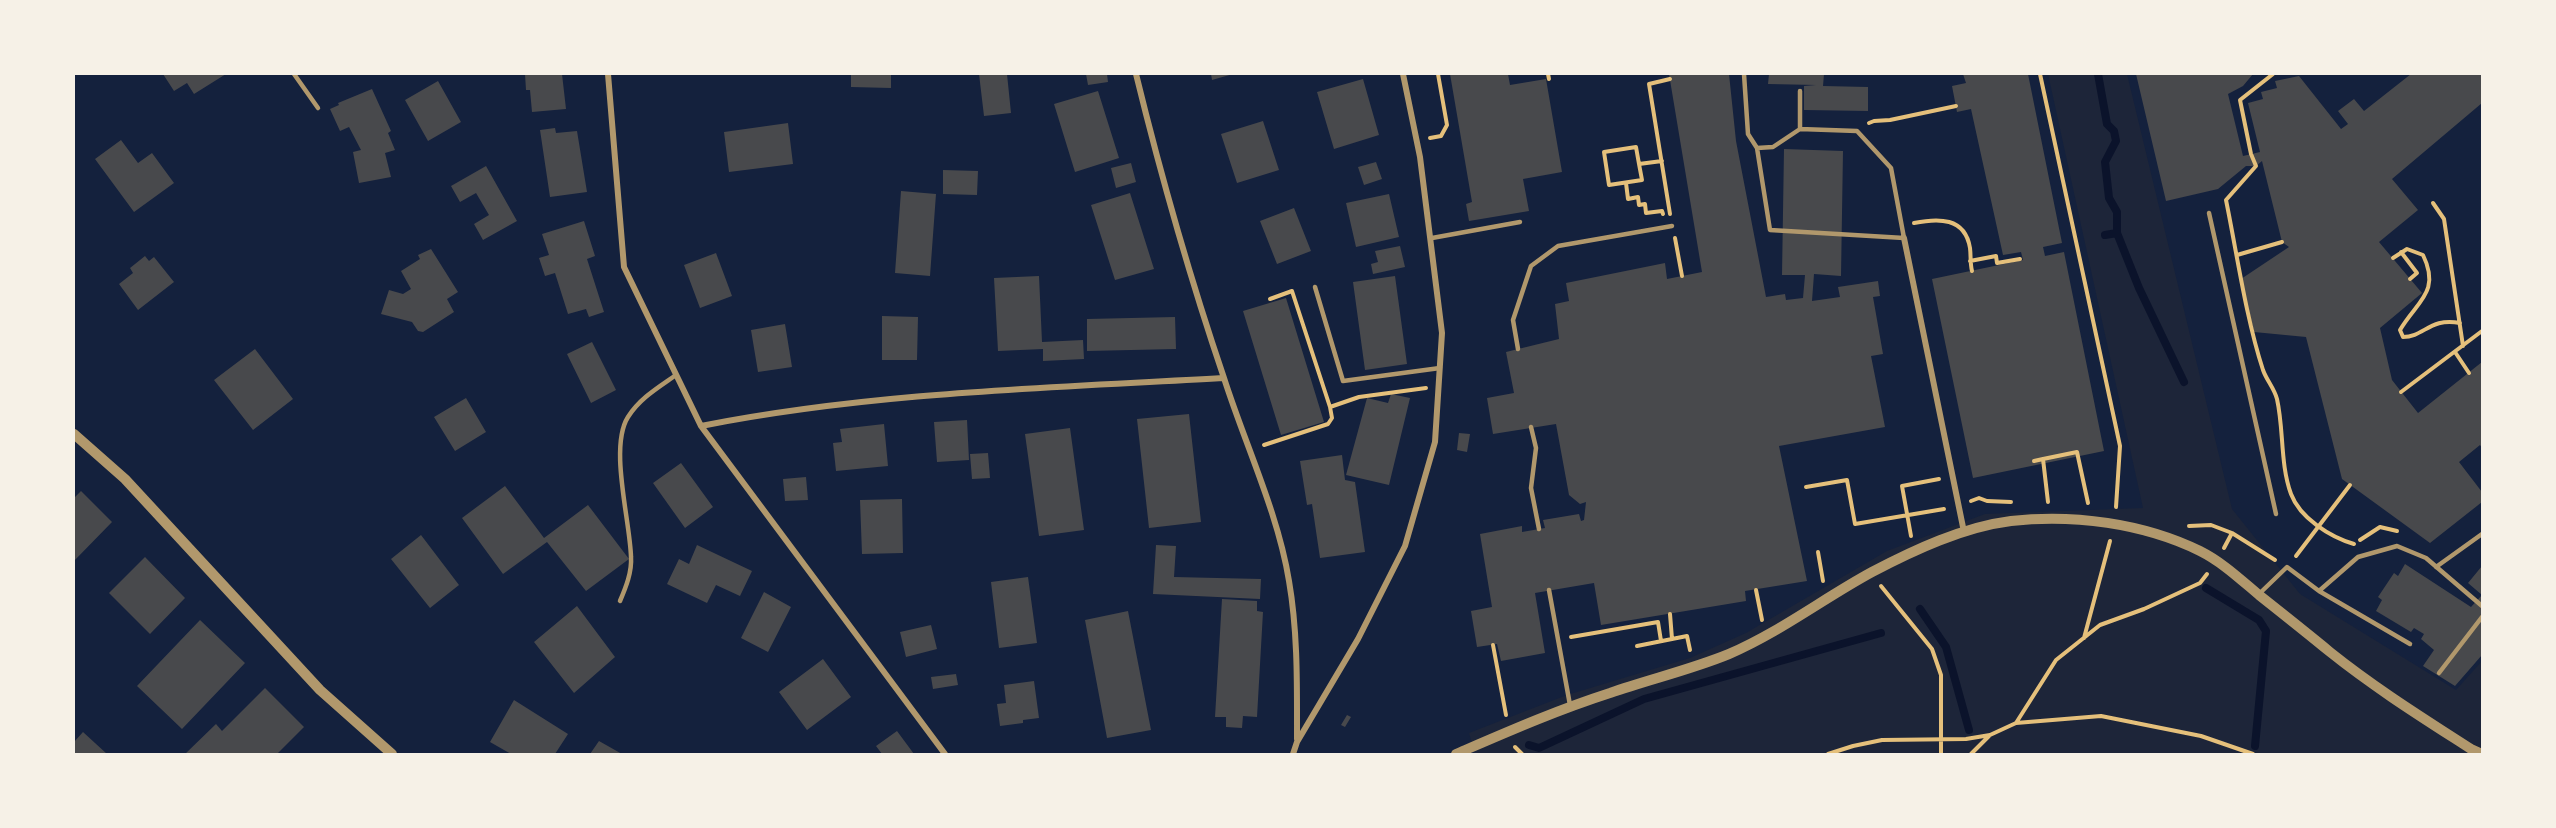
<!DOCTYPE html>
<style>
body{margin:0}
#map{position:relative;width:2556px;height:828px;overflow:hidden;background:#14213d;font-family:"Source Sans 3",sans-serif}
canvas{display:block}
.frame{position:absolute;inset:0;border:75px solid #f6f1e7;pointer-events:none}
</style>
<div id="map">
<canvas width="2556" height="828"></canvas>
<div class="frame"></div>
</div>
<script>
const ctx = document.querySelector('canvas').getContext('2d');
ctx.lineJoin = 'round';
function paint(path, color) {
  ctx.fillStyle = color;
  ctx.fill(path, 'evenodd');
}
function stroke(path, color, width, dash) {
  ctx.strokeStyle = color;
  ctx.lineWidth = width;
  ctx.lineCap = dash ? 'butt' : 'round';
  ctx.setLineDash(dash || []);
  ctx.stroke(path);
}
paint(new Path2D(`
 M2048,74H2127L2232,509L2300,594L2456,690L2482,661V754H1475L1469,733L1567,695L1690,658L1746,633L1887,551L1985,514L2143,508Z`), '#1d2539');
stroke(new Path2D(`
 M2098,74L2107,124L2114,131L2116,141L2105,162L2109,198L2117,212V233L2139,288L2184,382
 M2105,235L2117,233
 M2206,588L2259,620L2266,631L2255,746
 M1920,609L1946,647L1969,730
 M1529,745L1539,748L1644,699L1881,633`), '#0b132b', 8);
paint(new Path2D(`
 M163,74H226L194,94L187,83L174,91Z
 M525,74H562L566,109L532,112L530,90H526Z
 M851,74H891V88L851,87Z
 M979,74H1007L1011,113L984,116Z
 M1086,74H1107L1108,82L1088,85Z
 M1211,74H1233L1212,80Z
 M1450,74H1508L1510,85L1546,79L1562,172L1523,179L1529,211L1469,221L1466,204L1472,202Z
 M1669,74H1729L1736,141L1766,297L1785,294L1786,300L1803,298L1805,275H1782L1784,149L1843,151L1841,276L1814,274L1812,301L1840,297L1838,287L1878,281L1880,296L1873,297L1883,354L1871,356L1885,427L1779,446L1807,581L1745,591L1746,601L1601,625L1594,583L1535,593L1545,653L1501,661L1497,644L1477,647L1471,611L1492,607L1480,534L1522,526V532L1545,528L1543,520L1579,514L1581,521L1584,520L1586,502L1580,504L1569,495L1556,424L1493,434L1487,398L1514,393L1506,352L1559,339L1555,304L1569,301L1566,283L1665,263L1667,279L1702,272Z
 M1769,74H1824L1823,86L1868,87V111L1804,110V86L1816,85L1768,84Z
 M1963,74H2028L2062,243L2043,247L2045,256L2064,252L2104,451L1973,478L1932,279L2023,260L2021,252L2003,255L1971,109L1957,112L1952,86L1966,83Z
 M2136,74H2253L2243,86L2228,94L2243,156L2260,152L2248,103L2263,99L2261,92L2277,88L2275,81L2299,76L2341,129L2348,124L2338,111L2354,99L2364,111L2411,74H2482V103L2392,179L2418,210L2379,242L2422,293L2380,328L2392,380L2418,413L2482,362V448L2480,445L2459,462L2482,492V502L2430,543L2342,479L2306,337L2254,332L2241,279L2289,247L2282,242L2262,161L2256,166H2246L2218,189L2166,201Z
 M1363,79L1379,135L1334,149L1317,92Z
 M438,81L461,122L428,141L405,100Z
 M372,89L391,131L388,133L395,150L385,153L391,177L359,183L353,152L361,150L349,127L340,131L330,109L339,105L338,103Z
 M1098,91L1119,158L1075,172L1054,104Z
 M1263,121L1279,170L1237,183L1221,134Z
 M788,123L793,164L729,172L724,132Z
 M555,128L556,133L577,131L587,192L550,197L540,130Z
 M121,140L138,163L152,153L174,183L134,212L95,159Z
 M1376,162L1382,179L1364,185L1358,167Z
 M1131,163L1136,182L1116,188L1111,168Z
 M486,166L517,221L483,240L474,224L489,215L476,193L460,202L451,186Z
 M943,170L978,171L977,195L943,194Z
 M901,191L936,194L930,276L895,273Z
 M1130,193L1154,269L1115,280L1091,205Z
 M1389,194L1399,237L1356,247L1346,203Z
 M1294,208L1311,251L1277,264L1260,221Z
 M584,221L595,256L587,259L604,312L589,317L586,309L568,314L555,273L545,276L539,258L549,255L542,234Z
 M1400,246L1405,267L1373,274L1371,264L1378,262L1375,251Z
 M431,249L458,292L447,299L454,312L423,332L418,331L412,322L381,314L389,290L403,294L411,289L401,271L420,259L418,255Z
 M716,253L732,296L700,308L684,265Z
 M145,256L149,261L154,257L174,282L138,310L119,284L133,273L130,268Z
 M1039,276L1042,342L1083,340L1084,359L1043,361V349L998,351L994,278Z
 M1395,276L1407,364L1365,370L1353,282Z
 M1286,298L1324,422L1281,435L1243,311Z
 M882,316L918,317L917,360H882Z
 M1175,317L1176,349L1087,351V319Z
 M785,324L792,367L758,372L751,330Z
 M592,342L616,390L591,403L567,354Z
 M255,349L293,399L253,430L214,380Z
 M1391,394L1410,398L1389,485L1346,475L1367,398L1388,403Z
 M466,398L486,432L455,451L434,417Z
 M1189,414L1201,522L1149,528L1137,419Z
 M967,420L969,460L937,462L934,422Z
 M884,424L888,466L836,471L833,443L842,442L840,429Z
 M1070,428L1084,530L1039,536L1025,434Z
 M1459,433L1470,434L1467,452L1457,450Z
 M988,453L990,478L972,479L970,454Z
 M1342,455L1345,480L1355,482L1365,552L1320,558L1312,504L1307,505L1300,461Z
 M681,463L713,507L685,528L653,483Z
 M806,477L808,500L785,501L783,479Z
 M505,486L544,538L588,505L629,559L586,591L547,542L503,574L462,518Z
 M81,491L112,522L74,561V498Z
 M902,499L903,553L862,554L860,500Z
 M421,535L459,585L430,608L391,559Z
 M697,545L752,571L740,596L716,585L707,603L667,584L679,559L689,564Z
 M1156,545L1176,546L1174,577L1261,579L1260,599L1153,594Z
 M145,557L185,598L150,634L109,593Z
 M2405,564L2471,607L2482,595L2468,583L2482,566V655L2455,686L2423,666L2434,650L2421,639L2424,634L2414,628L2411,632L2376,611L2382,600L2378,597L2394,573L2398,576Z
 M1028,577L1037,643L999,648L991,582Z
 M764,592L791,607L768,652L741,638Z
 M1222,599L1257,601V611L1263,612L1257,717L1243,716L1242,728L1226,727V717H1215Z
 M577,606L615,657L574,693L534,642Z
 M1128,611L1151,730L1107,738L1085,620Z
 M200,620L245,663L182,729L137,686Z
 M931,625L937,649L906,657L900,632Z
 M823,659L851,697L807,730L779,692Z
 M956,674L958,685L933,689L931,677Z
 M1034,681L1039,718L1023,720V723L1000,726L997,704L1006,703L1004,685Z
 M265,688L304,727L277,754H185L216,724L222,731Z
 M514,700L568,734L555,754H511L490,742Z
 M1347,715L1351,717L1345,727L1341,725Z
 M897,731L914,754H882L876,746Z
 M83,732L107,754H74V742Z
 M599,741L622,754H590Z`), '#48494c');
stroke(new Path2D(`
 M1548,74L1549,79
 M2040,74L2120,446L2116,507
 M2273,74L2240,100L2251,154L2256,166L2226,200C2237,254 2246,318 2263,370C2267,381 2274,388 2277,399C2284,430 2280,464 2291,494C2300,518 2330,537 2354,544
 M1670,79L1649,84L1670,214
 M1869,123L1874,121L1890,120L1956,106
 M1430,138L1441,136L1447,125L1438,74
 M1639,164L1636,147L1604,152L1609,185L1642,180L1639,164L1662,161
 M1626,183L1628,199L1638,197L1639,205L1645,204L1646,213L1662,211L1663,214
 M2433,203L2444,219L2463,346
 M1914,223C1938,218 1965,217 1970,248C1971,256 1970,263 1972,271
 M1675,238L1682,276
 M2401,252L2417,273L2410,279
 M2237,255L2282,242
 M2393,258L2407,249L2423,255C2441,292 2417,301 2400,330L2403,337C2424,337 2430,317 2460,323
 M1970,261L1996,256L1997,263L2020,259
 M2455,352L2469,373
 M2401,392L2482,331
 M1330,407L1359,397L1426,388
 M1264,445L1328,424L1332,418L1330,407L1292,291L1270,299
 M2034,461L2043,459
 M1806,487L1847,480L1855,524L1944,509
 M1971,501L1979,498L1987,501L2011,502
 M2048,502L2043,459L2077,452L2088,503
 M2189,526L2211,525L2232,533L2224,548
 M2232,533L2275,560
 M1911,536L1902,486L1939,479
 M2360,540L2380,527L2397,531
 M1818,552L1823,581
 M2296,556L2350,485
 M1881,586L1932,649L1941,675V754
 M1756,590L1762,620
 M1670,614L1672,639
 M1571,637L1658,622L1661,641
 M2084,638L2110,541
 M1493,645L1506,715
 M1637,646L1687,636L1690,650
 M2016,723L2056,660L2100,625L2144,609L2200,583L2207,574
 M1515,747L1522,754
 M1828,754L1853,746L1882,740L1966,739L1990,735L2016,723L2101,716L2201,736L2253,754
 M1971,754L1989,736`), '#e5c07b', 4);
stroke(new Path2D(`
 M294,74L318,108
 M1744,74L1748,134L1757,148L1773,147L1800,129L1857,131L1891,168L1904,238L1770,230L1757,148
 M1800,129V91
 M2209,213L2276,514
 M1432,238L1520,222
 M1315,287L1343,381L1440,368
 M1518,349L1513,320L1531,266L1558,246L1672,226
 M1531,427L1536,448L1531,488L1539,529
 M2436,567L2482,534
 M1549,590L1570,705
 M2319,591L2410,644
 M2259,594L2287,567L2319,591L2358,557L2397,546L2426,558L2482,606
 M620,601C626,587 632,572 631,557C630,520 609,447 628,417C640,398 659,387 676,375
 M2439,673L2482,617`), '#b1986c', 4.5);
stroke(new Path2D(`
 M608,74L624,267L701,426L945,754
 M1136,74C1161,176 1190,278 1224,378C1245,444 1278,513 1289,581C1298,633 1297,687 1297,739
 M1904,238L1964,532
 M701,426C873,392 1049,388 1223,378
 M1293,754L1297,742L1358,639L1405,546L1435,442L1442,333L1420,157L1403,74`), '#b1986c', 6);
stroke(new Path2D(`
 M74,434L125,479L320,690L392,754
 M1456,754C1507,732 1557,710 1610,693C1650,679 1690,670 1729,654C1780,632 1824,598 1872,572C1914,550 1963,527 2011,521C2073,514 2143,523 2200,551C2222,562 2240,579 2259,595C2283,614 2307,633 2330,652C2375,688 2423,718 2471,749L2482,754`), '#b1986c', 10);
</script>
